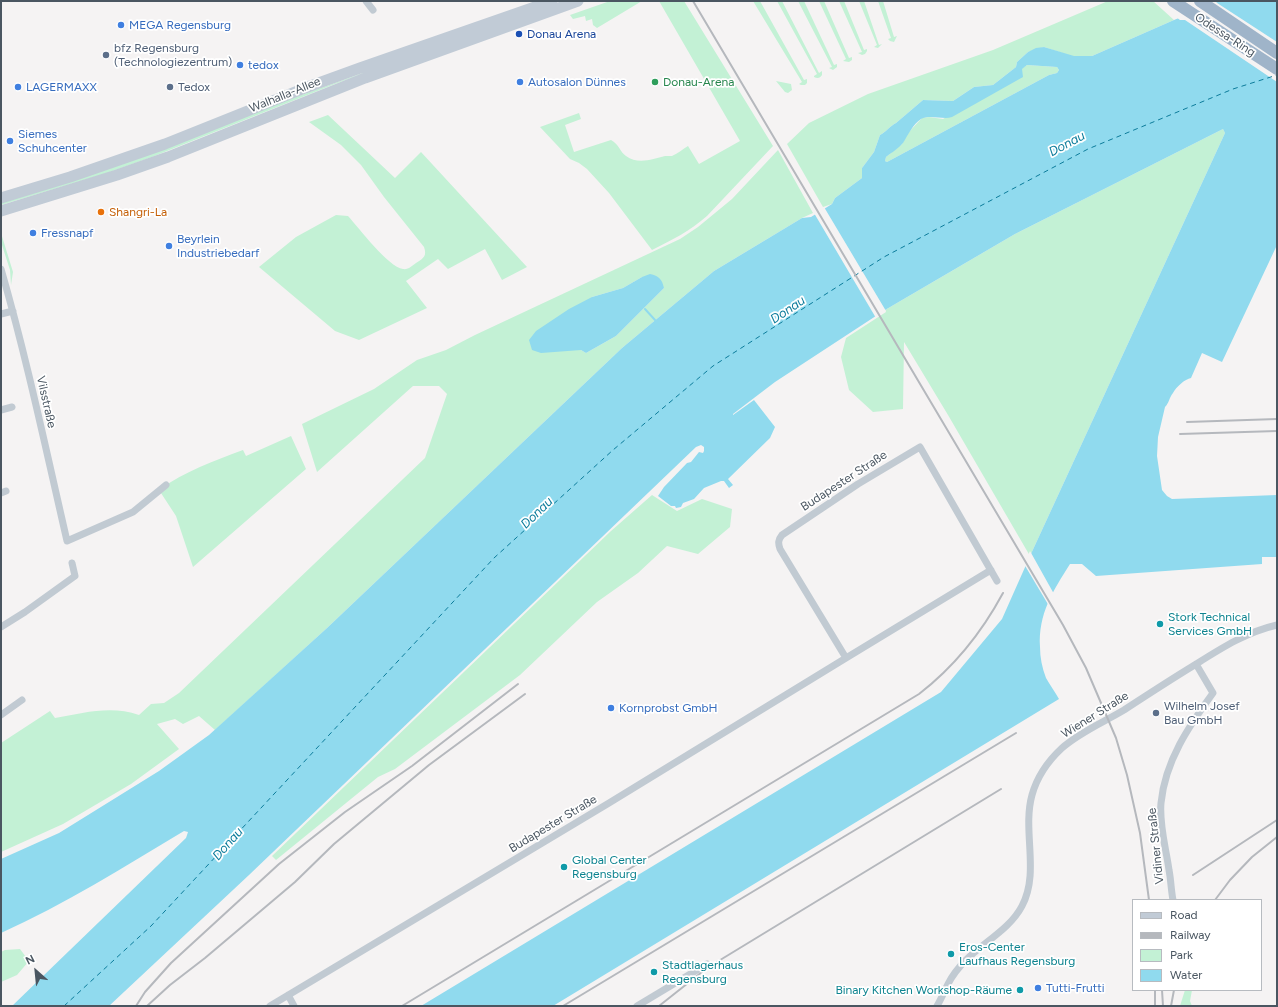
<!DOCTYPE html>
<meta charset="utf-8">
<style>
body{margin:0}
#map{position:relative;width:1278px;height:1007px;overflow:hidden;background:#f5f3f3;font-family:Figtree,sans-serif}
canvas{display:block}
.frame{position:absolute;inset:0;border:2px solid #4a5661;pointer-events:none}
.legend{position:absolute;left:1132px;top:899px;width:130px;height:92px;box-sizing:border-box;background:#fff;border:1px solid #b7bbc0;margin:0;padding:5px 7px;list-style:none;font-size:12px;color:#4a5661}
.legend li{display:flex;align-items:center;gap:8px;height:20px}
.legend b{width:20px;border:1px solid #b7bbc0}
.north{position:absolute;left:16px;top:951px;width:40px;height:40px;-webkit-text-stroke:3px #fff;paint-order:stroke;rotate:333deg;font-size:11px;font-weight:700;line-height:16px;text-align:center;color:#4a5661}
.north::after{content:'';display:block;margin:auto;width:14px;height:18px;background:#4a5661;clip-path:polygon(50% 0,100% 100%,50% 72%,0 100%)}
</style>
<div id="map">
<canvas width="1278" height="1007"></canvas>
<div class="frame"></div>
<ul class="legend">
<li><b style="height:5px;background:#c1cbd6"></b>Road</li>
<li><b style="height:5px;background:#b5b8bd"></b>Railway</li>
<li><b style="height:11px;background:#c3f1d5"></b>Park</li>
<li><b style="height:11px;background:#90daee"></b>Water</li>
</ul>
<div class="north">N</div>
</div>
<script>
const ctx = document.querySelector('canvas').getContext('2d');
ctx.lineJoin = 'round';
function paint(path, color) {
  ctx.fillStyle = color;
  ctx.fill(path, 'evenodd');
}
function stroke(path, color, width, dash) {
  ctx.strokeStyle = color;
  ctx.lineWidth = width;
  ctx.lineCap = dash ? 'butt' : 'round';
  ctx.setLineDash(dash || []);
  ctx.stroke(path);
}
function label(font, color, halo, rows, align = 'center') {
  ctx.font = font + ' Figtree,sans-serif';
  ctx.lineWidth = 3.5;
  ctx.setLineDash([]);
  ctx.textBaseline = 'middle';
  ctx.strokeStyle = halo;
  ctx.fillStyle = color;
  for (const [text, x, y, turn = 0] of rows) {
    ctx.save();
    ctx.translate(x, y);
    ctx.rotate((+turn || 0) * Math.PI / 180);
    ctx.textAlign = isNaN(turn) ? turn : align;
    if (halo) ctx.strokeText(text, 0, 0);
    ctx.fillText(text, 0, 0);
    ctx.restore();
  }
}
paint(new Path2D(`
 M610,1H642L597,28L593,25L592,19L586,21L585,16L573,19L570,15Z
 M659,1H684L773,146L707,216C690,231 672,240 652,250L609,193L587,169L579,163L570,159L540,127L579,113L581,119L565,125L574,152L611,140C619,144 620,152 626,156C638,165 653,159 665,156C667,156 670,156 672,156C677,154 683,149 688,146L699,164L740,141Z
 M753,1H760L804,80L807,79V83L805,85H801L799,84L802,82Z
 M777,1H782L819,73L822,71V75C820,78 818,79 814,77V76L817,74Z
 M798,1H804L834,65L837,64V67L833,70L829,68L832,67Z
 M819,1H824L849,58L852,57V60L849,62L843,61L846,59Z
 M839,1H844L864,50L867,49V51L865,54L862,55L858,53L862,52Z
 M859,1H864L879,45L882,44L878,48L874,47L877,45Z
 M878,1H883L894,37L897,36L894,42L890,41L888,39L891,38Z
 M1108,1H1153L1174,20L1092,56L1074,57L1044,47L1028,52L1017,62L1016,67L993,85L974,87L953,101L923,100L896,123C890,126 886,132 880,135L874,152L862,168V178L835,198L832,204L823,207L787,144L809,123L868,94L993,50Z
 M435,47L335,84L152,157L107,173L1,205V203Z
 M1027,65L1057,67L1059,70L1057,73L1049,75L887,162L885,161L886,157L902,144L907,134L922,118L929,117L943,119Z
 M776,81L791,84L792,90L788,93L785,92Z
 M328,115L395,178L421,152L527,267L502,280L485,249L448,269L438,259L406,281L427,308L359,340L335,331L259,267L296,237L336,215L348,216C359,228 388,267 403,269C408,270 412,266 416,263C424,258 427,256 424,247L384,197L361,165L341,145L309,122Z
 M1223,129L1225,133L1030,556L948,415L904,342L903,409L873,412L849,390L841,357L846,338L886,312L885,310L1015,234Z
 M778,150L813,213L802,218L714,271L622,348L327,628L215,730L199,716L183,724L175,719L157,724L179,749L131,784L63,824L1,852V743L50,711L55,718C83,713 111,705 139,715L151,704L164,703L179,693L425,458L447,394L439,386H413L317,472L302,424L374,389L417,360L446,350L475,335L680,239L698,227L732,199ZM642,277L664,288L616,336L586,353L581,350L592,297L623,288Z
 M1,233L13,272L11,285L10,270L1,242Z
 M291,436L306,469L193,567L176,516L159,490C185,471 214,461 243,450L246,456Z
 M652,495L677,511L702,499L732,509L730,527L698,554L667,546L638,573L597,602L520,675L395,769L378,777L276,860L272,856L611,531Z
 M20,949L29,961L17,975L1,982V952L5,950Z
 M1185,990H1192L1190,1001L1192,1006H1180Z`), '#c3f1d5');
paint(new Path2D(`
 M1220,1H1277V245L1222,362L1202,353L1191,378C1185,379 1176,387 1173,393C1169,398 1169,403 1165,407L1158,437L1157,456L1162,490L1167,496L1172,499L1277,495V557H1262V564L1096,576L1082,564H1070C1053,591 1038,614 1040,647C1040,657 1042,668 1046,678C1050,685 1055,692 1059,699L553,1006H421L941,692L1002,619L1030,556L1225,133L1223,129L1015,234L885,310L775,382L733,414V415L754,400L775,427L770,438L728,479L733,485L729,488L724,481H721L704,488L694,499L683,503L681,507L676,508L675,506H671L658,496L664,487L687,463L691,462L699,452L703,453L704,451V447L701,445L696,447L249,875L109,1006H12L186,838L188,832L184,831C124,867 65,904 1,933V859L59,833L159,771L209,735L327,628L622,348L714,271L802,218L811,217L832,204L835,198L862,178V168L874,152L880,135C886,132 890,126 896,123L923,100L953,101L974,87L993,85L1016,67L1017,62L1028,52L1036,48L1044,47L1074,56H1092L1174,20ZM1027,65L1057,67L1059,70L1057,73L1049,75L887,162L885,161L886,157C891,153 899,148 903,143C908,135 913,124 921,119C930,114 943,120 952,117L1023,77L1022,69Z
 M650,274C659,276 662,279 664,288L616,336L586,353L581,350L541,353L532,350L529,340L536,331L569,309L592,297L623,288L642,277Z`), '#90daee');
paint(new Path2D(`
 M1214,1L1277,42V82L1185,20H1180L1176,17Z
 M824,207L886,311L876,318L814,213Z
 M1030,551L1054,594L1049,606L1024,564Z`), '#f5f3f3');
stroke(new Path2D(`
 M645,309L655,320`), '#90daee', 2);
stroke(new Path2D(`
 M64,1006L151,926L494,558L613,450L713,366L884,257L1088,149L1233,89L1277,75`), '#0c7c9b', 1, [5, 4]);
stroke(new Path2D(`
 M366,1L373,10
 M1,269C27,359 46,450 67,541L133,512L166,485
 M1,314L13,311
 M1,410L12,407
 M1,493L6,491
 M1,627L25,612L75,576L72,563
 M846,658L991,570
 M1,715L22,700
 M1173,900C1171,890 1171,880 1169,870C1166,848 1159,825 1161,803C1165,761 1189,726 1213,693L1196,664
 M288,995L294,1006
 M270,1006L609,803L846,658L780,549C778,543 778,540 782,535L858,484L920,447L997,581
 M637,1006L707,964
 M937,1006C941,999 944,992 948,984C952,976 959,967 966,960C984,942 1010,929 1022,906C1040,872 1022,831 1032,795C1037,777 1048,761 1062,748C1080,732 1104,722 1124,710C1147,695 1170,680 1193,666C1220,649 1246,632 1277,625`), '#c1cad2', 7);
stroke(new Path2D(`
 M1,198L70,177L165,144L305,88L360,68L552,1
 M1,211L117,175L168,157L365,78L578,1`), '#c1cbd6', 11);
stroke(new Path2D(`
 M1173,1L1277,69
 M1200,1L1277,53`), '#9fb4c9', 12);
stroke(new Path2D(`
 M693,1L945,426L1063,625L1086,668L1116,738L1127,775L1140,833L1149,900
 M1187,422L1277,419
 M1180,434L1277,431
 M1193,875L1277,820
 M1215,900L1230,880L1252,857L1277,837
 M1162,990L1163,1006
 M136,1006L145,992L171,963L279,864L345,812L412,766L518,684
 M147,1006L170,985L205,958L295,882L334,844L429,765L525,694
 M402,1006L919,694C954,667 982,632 1003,593
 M563,1006L1016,733
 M659,1006L707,968L1001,789
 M1155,1006V990
 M1171,1006L1174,990`), '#b5b8bd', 2);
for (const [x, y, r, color] of [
 [121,25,4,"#3f7fe0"],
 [519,34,4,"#1a4fb4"],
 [106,55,4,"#5c6f8a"],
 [240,65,4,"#3f7fe0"],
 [520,82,4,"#3f7fe0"],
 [655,82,4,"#2e9e5b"],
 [18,87,4,"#3f7fe0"],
 [170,87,4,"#5c6f8a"],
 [10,141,4,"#3f7fe0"],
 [101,212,4,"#e8710a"],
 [33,233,4,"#3f7fe0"],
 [169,246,4,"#3f7fe0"],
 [1160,624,4,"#0f9aa8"],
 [611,708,4,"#3f7fe0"],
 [1156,713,4,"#5c6f8a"],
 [564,867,4,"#0f9aa8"],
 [951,954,4,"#0f9aa8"],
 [654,972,4,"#0f9aa8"],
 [1038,988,4,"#3f7fe0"],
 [1020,990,4,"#0f9aa8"]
]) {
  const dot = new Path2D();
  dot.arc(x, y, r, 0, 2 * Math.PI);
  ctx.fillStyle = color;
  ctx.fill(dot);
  stroke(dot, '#fff', 1.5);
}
label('12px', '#366cbe', '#fff', [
 ["MEGA Regensburg",129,25],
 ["tedox",248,65],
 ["Autosalon Dünnes",528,82],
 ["LAGERMAXX",26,87],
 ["Siemes",18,134],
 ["Schuhcenter",18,148],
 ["Fressnapf",41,233],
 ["Beyrlein",177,239],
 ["Industriebedarf",177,253],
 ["Kornprobst GmbH",619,708],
 ["Tutti-Frutti",1046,988]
], 'left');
label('12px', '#164399', '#fff', [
 ["Donau Arena",527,34]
], 'left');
label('12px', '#4a5661', '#fff', [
 ["Odessa-Ring",1225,35,33],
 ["Walhalla-Allee",285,95,-22],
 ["Vilsstraße",46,402,77],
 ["Budapester Straße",844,481,-33],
 ["Wiener Straße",1095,715,-32],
 ["Budapester Straße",553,824,-31],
 ["Vidiner Straße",1156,846,-96]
]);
label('12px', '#4e5e75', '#fff', [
 ["bfz Regensburg",114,48],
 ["(Technologiezentrum)",114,62],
 ["Tedox",178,87],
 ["Wilhelm Josef",1164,706],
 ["Bau GmbH",1164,720]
], 'left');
label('12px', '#27864d', '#fff', [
 ["Donau-Arena",663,82]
], 'left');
label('12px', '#c56008', '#fff', [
 ["Shangri-La",109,212]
], 'left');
label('12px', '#0d838f', '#fff', [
 ["Stork Technical",1168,617],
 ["Services GmbH",1168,631],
 ["Global Center",572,860],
 ["Regensburg",572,874],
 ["Eros-Center",959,947],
 ["Laufhaus Regensburg",959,961],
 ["Stadtlagerhaus",662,965],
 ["Regensburg",662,979],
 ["Binary Kitchen Workshop-Räume",1012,990,"right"]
], 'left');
label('italic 13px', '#0c7c9b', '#fff', [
 ["Donau",1067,144,-28],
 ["Donau",788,310,-34],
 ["Donau",537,513,-44],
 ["Donau",228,844,-49]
]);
</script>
